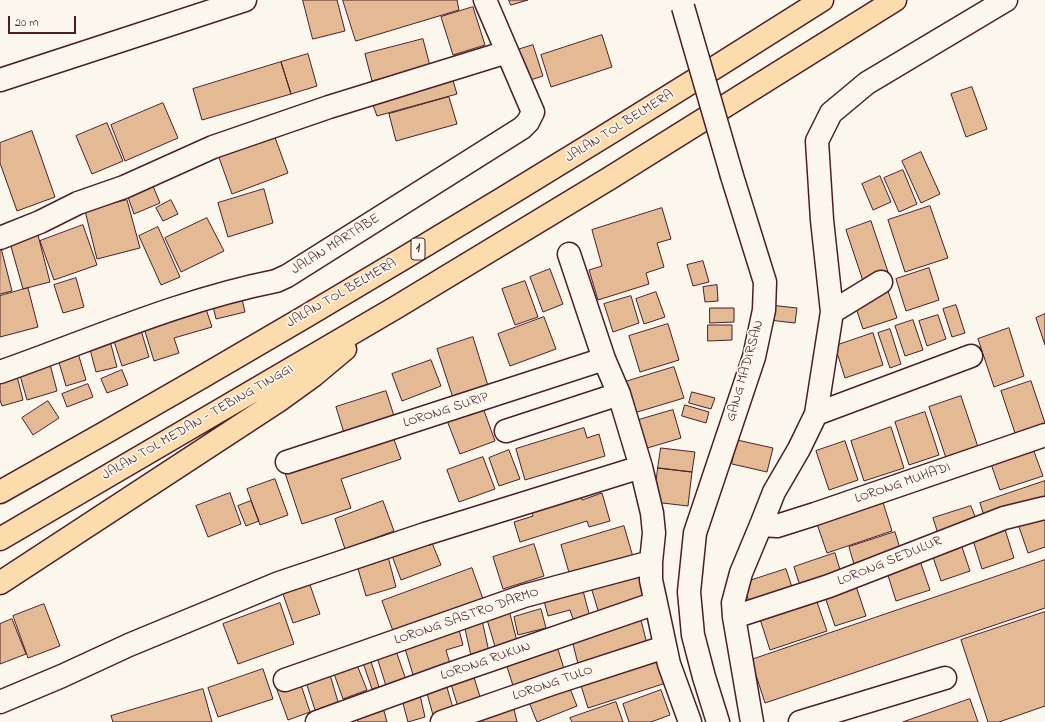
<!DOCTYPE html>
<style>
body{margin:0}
#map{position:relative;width:1045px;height:722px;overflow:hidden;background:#fbf7ec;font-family:"Indie Flower",sans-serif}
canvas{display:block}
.scale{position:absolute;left:8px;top:16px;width:68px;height:18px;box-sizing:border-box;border:2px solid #4a1f2b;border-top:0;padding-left:5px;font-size:12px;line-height:14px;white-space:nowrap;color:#4a1f2b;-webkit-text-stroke:3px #fbf7ec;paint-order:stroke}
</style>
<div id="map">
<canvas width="1045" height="722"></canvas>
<div class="scale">20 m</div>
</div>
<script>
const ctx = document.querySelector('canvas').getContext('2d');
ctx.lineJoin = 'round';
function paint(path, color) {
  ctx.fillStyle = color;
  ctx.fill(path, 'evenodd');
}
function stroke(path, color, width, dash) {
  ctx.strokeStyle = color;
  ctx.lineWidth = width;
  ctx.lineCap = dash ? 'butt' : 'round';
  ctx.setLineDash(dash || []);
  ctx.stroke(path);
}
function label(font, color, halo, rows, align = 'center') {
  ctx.font = font + ' "Indie Flower",sans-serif';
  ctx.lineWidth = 3.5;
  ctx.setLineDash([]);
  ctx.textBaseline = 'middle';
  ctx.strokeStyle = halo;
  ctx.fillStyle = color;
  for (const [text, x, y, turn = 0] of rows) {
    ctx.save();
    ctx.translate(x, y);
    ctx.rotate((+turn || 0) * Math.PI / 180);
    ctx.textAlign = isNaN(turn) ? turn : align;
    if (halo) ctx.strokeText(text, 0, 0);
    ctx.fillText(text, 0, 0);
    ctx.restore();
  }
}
const building = new Path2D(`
 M303,0H337L345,31L313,39Z
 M343,0H457L459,10L356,41Z
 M509,0H528L511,5Z
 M473,7L485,45L453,55L441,17Z
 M602,35L612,67L551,87L541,55Z
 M423,39L430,66L372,81L365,54Z
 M533,45L543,76L524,82L514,51Z
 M308,54L317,86L291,94L281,62Z
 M281,62L291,94L202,120L193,89Z
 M451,74L457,94L377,116L370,97Z
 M972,87L987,129L966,137L951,94Z
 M449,97L457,124L396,141L389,114Z
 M163,103L178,138L125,161L111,125Z
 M107,123L123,161L92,174L76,136Z
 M32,131L55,197L17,211L0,163V143Z
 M273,132L288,173L232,194L217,152Z
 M921,152L940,194L921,203L902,161Z
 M903,170L917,204L899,212L884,178Z
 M880,176L891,202L873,210L862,184Z
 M153,186L160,203L134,214L128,197Z
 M264,189L273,223L228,237L218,203Z
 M127,200L140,248L97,259L85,211Z
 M171,200L178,214L163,221L156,208Z
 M930,206L948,258L905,272L888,220Z
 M662,208L671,239L657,243L664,267L646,273L649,284L598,300L589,270L602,266L592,230Z
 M207,218L224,251L181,272L165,238Z
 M871,221L888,272L863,281L846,230Z
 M83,225L97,265L54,280L40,241Z
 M158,227L180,277L161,285L139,236Z
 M38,235L50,282L23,289L10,243Z
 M0,244L12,291L0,294Z
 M703,261L709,282L693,286L687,265Z
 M929,268L939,300L906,311L896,279Z
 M550,269L563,304L543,312L530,277Z
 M76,278L84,307L63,313L54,285Z
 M525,281L538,317L515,325L502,289Z
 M717,285L718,301L705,302L703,287Z
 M28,288L38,327L0,337V296Z
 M888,291L897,318L863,329L854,302Z
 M656,292L665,317L644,324L636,299Z
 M241,295L245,312L216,319L212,302Z
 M631,296L639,323L613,332L604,304Z
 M770,305L797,308L795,323L769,320Z
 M956,305L965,333L952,337L943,309Z
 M205,306L212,327L174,338L179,353L154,361L143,325Z
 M710,308H734V322L710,323Z
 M1045,314V345L1036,318Z
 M938,315L946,339L927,346L919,321Z
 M544,317L556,349L510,366L498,334Z
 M913,320L923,350L905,356L895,326Z
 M668,324L679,360L640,372L629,336Z
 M708,325H732V340L708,341Z
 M140,327L149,357L122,366L112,335Z
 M1009,328L1024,376L994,387L978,339Z
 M890,329L901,364L890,368L878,333Z
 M873,333L883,365L845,378L835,346Z
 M109,337L117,367L96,372L88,342Z
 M473,337L489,389L454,401L437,349Z
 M78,353L86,380L66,386L58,359Z
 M431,360L441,386L402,401L392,374Z
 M50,364L57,391L27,400L19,372Z
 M674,367L684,398L634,413L625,382Z
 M122,370L128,385L107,393L101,379Z
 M17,376L23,400L2,406L0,400V381Z
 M1031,381L1045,423L1015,433L1001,391Z
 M88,384L93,397L67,407L62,394Z
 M386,391L395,419L345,436L336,407Z
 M692,392L715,398L711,409L689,403Z
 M961,396L978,447L946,458L929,407Z
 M48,401L59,418L33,435L22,418Z
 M482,405L495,441L460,454L446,418Z
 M685,405L709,412L706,423L682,416Z
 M673,410L681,438L644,449L635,421Z
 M925,412L939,455L909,465L895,422Z
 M891,427L904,468L864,481L851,441Z
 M584,428L587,438L599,434L605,456L525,480L516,449Z
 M392,434L401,459L341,479L351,508L302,524L284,470Z
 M737,440L773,448L767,472L732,464Z
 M845,441L858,480L829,490L816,451Z
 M1032,446L1043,476L1000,490L990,461Z
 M661,448L695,452L692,472L658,468Z
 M509,450L520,479L499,486L489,458Z
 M483,457L495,489L459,502L447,470Z
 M658,468L692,472L688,506L654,502Z
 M275,479L288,515L260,525L247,489Z
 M1045,481V502L986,522L980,503Z
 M230,493L241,524L208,537L196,506Z
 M580,493L582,500L602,493L610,521L589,527L587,521L520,542L514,522L533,516L531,509Z
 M881,496L892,531L827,553L815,518Z
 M251,501L259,521L246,526L238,506Z
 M383,501L394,531L345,549L335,519Z
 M971,506L978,524L939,537L933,518Z
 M1045,515V547L1028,553L1018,524Z
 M1003,523L1014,558L982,569L971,534Z
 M624,526L633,557L570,576L561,545Z
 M895,532L902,555L856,571L849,547Z
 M430,538L441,565L401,580L391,553Z
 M959,538L970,571L941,581L930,548Z
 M534,544L544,576L503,589L493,557Z
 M387,553L396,587L366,596L356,562Z
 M835,553L841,573L800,586L794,567Z
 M919,558L930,590L896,601L886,569Z
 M1045,560V608L765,703L751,660Z
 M472,568L483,599L393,631L382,601Z
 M640,568L652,604L601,620L590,584Z
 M786,569L793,590L750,605L743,583Z
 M309,582L320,614L293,623L282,591Z
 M855,583L866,616L835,626L824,594Z
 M582,587L591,621L575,625L570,610L548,616L543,597Z
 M814,593L827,631L770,650L758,613Z
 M280,603L294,644L238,664L223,624Z
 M44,604L60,646L28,658L13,616Z
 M541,609L546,628L518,635L514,617Z
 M509,610L518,645L496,650L486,616Z
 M1045,612V706L999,722H988L961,640Z
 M640,616L647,644L578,664L571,636Z
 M12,619L26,654L0,664V624Z
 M482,620L489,652L471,656L464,624Z
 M458,626L463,645L446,650L451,667L414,678L403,642Z
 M555,640L566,675L515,692L504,657Z
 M395,648L406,680L386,686L376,654Z
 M657,652L666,683L588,708L578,676Z
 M369,655L379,687L372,689L361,657Z
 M355,660L367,690L343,699L332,668Z
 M328,668L339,705L316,713L304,676Z
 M263,669L273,699L218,717L208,688Z
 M473,674L481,700L458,707L450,681Z
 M299,679L310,712L288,720L276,687Z
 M567,681L577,706L537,722L527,697Z
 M446,684L453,708L433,715L426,690Z
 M203,689L212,722H113L111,716Z
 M661,690L670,715L651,722H629L623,704Z
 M419,691L425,717L408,722L401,696Z
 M970,699L978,722H903Z
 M616,702L623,722H572L570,718Z
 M513,705L517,722H461Z
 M384,711L387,722H358L357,718Z`);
paint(building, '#e4ba94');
stroke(building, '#4a1f2b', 1);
const minor = new Path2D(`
 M0,80L245,0
 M0,238L40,222L78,203L124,187L213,147L329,107L507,52
 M569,254L604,359L619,394L641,467L652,513L654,533L651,562V580L656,603L669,664L690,722
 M832,312L881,282
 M0,372C91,340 180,300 276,281L287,276L522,128L528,122L533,112L485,0
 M816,414L971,356
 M506,431L619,394
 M287,462L604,359
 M761,525L777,526L815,514L1045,435
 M734,617L829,586L1004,518L1045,508
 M285,680L524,596L651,562
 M0,702L62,676L129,645L279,583L425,534L641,467
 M317,722L444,676L656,603
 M442,722L554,683L665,647
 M718,722L704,677L693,635L689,592L695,533L754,357L764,310L765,282L732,176
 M752,722L734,617L733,603L741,573L761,525L774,492L799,449L816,414L832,312L822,220L817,141L831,113L867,83L1006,0
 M800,722L945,678`);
const highway = new Path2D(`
 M0,492C279,336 553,171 822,0
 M0,539L395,308L610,178L895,0
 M0,583L278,401L314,375L345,349`);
stroke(minor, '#4a1f2b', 25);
stroke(highway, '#4a1f2b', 25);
stroke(minor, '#fbf7ec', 22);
stroke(highway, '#fcdcac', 22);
const minorBridge = new Path2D(`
 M683,7L732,176`);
stroke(minorBridge, '#4a1f2b', 25, []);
stroke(minorBridge, '#fbf7ec', 22);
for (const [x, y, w] of [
 [418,249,14]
]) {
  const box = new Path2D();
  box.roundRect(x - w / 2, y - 11, w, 22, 3);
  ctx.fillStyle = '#fbf7ec';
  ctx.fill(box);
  stroke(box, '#4a1f2b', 1);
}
label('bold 13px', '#4a1f2b', null, [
 ["1",418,249]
]);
label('14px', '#4a1f2b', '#fbf7ec', [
 ["JALAN TOL BELMERA",620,127,-32],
 ["JALAN MARTABE",336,245,-32],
 ["JALAN TOL BELMERA",342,294,-30],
 ["GANG MADIRSAN",746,371,-74],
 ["LORONG SURIP",446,411,-18],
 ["JALAN TOL MEDAN - TEBING TINGGI",198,423,-30],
 ["LORONG MUHADI",903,484,-19],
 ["LORONG SEDULUR",890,562,-22],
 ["LORONG SASTRO DARMO",467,617,-19],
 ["LORONG RUKUN",486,662,-19],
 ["LORONG TULO",553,684,-19]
]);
</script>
